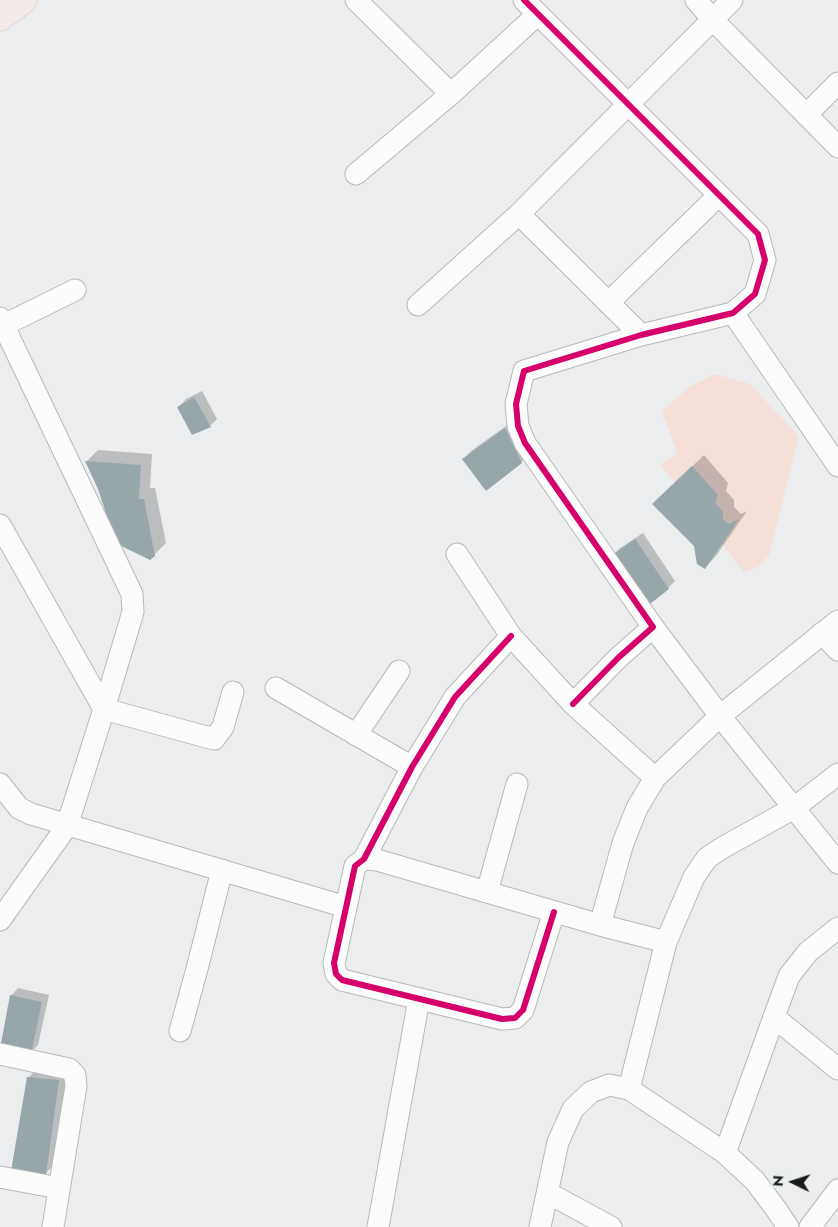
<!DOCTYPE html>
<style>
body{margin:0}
#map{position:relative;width:838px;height:1227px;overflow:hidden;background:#ebedee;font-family:Jost,sans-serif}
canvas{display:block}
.north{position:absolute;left:768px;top:1157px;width:50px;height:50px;-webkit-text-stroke:4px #eaeeef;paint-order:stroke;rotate:274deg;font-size:14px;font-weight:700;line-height:20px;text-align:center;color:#18191a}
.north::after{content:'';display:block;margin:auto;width:18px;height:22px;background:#18191a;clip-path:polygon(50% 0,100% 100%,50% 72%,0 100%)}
</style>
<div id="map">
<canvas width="838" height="1227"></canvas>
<div class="north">N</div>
</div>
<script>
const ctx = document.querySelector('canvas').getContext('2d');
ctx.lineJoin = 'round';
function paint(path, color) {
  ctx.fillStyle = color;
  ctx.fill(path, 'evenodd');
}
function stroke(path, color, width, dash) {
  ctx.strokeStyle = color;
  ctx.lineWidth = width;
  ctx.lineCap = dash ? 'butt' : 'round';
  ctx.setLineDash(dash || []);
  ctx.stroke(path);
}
paint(new Path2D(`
 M715,374L750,384L799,436L769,555L760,566L744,572L661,465L677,453L662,411L689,387Z`), '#f4dfd9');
paint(new Path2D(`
 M202,391L217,419L210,426L179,407L186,399Z
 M513,421L529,454L521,462L486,489L464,459L471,451Z
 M98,450L152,454L150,488H155L166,543L154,555L111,526L99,489L87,461Z
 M704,455L728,483L726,491L734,500V507L741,514L747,511L716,556L705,567L695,545L666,492Z
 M643,533L675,581L668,588L612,556L620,548Z
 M18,988L49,995L38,1045L30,1053L11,996Z
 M40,1066L70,1069L57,1162L45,1174L28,1078Z`), '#0003');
paint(new Path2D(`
 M194,397L211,427L192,435L177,407Z
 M505,428L522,463L486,491L462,459Z
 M85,461L141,465L139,499H144L155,556L150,560L111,541L110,526L98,489Z
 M692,466L718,495L715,503L723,512V519L729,524L739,519L705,569L697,564L694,546L652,504Z
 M635,539L669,589L650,604L611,556Z
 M10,995L42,1002L31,1054L0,1049Z
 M27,1077L59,1080L46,1175L11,1171Z`), '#96a6a9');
const minor = new Path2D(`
 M356,0L451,94
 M524,0L758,234L765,260L755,294L733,313L641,335L524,371L516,404L518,426L525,443L653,627L618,658L573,704
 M696,0L712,19L838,147
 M806,115L838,83
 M356,174L451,94L538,14
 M519,214L641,335
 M608,303L719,195
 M418,305L519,214L732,0
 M733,313L838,466
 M0,318L132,594L133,612L104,709L67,826L0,920
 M0,327L75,290
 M0,525L104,709L214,739L223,727L233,692
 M457,554L511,636L573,704L655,778
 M653,627L720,716L838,863
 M822,633L838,650
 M511,636L455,697L412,767L364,859L355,866L334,963L336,974L342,980L502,1019L515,1018L523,1010L554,912
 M276,688L412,767
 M356,735L399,671
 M0,784L19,808L31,814L346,907
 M364,859L377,860L600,925L666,942
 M487,892L517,784
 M600,925L623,843L637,808L655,778L720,716L838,621
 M774,1017L789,976L808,952L838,928
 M180,1031L198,965L222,870
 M0,1054L69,1069L75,1075L76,1086L53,1227
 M629,1089L666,942L694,877L707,858L722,848L794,808L838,774
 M725,1153L774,1017L838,1069
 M0,1177L59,1188
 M548,1193L611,1227
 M378,1227L419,999
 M540,1227L558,1142L573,1109L591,1092L609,1085L629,1089L725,1153L755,1181L776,1209L788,1227
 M810,1227L838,1190`);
const major = new Path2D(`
 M0,17L23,0`);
stroke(minor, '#b7b9ba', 23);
stroke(major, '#cacbcb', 29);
stroke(minor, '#fcfcfc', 21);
stroke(major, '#f1eae6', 28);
stroke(new Path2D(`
 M524,0L758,234L765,260L755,294L733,313L641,335L524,371L516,404L518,426L525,443L653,627L618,658L573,704
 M511,636L455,697L412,767L364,859L355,866L334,963L336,974L342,980L502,1019L515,1018L523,1010L554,912`), '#d6006c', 6);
</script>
